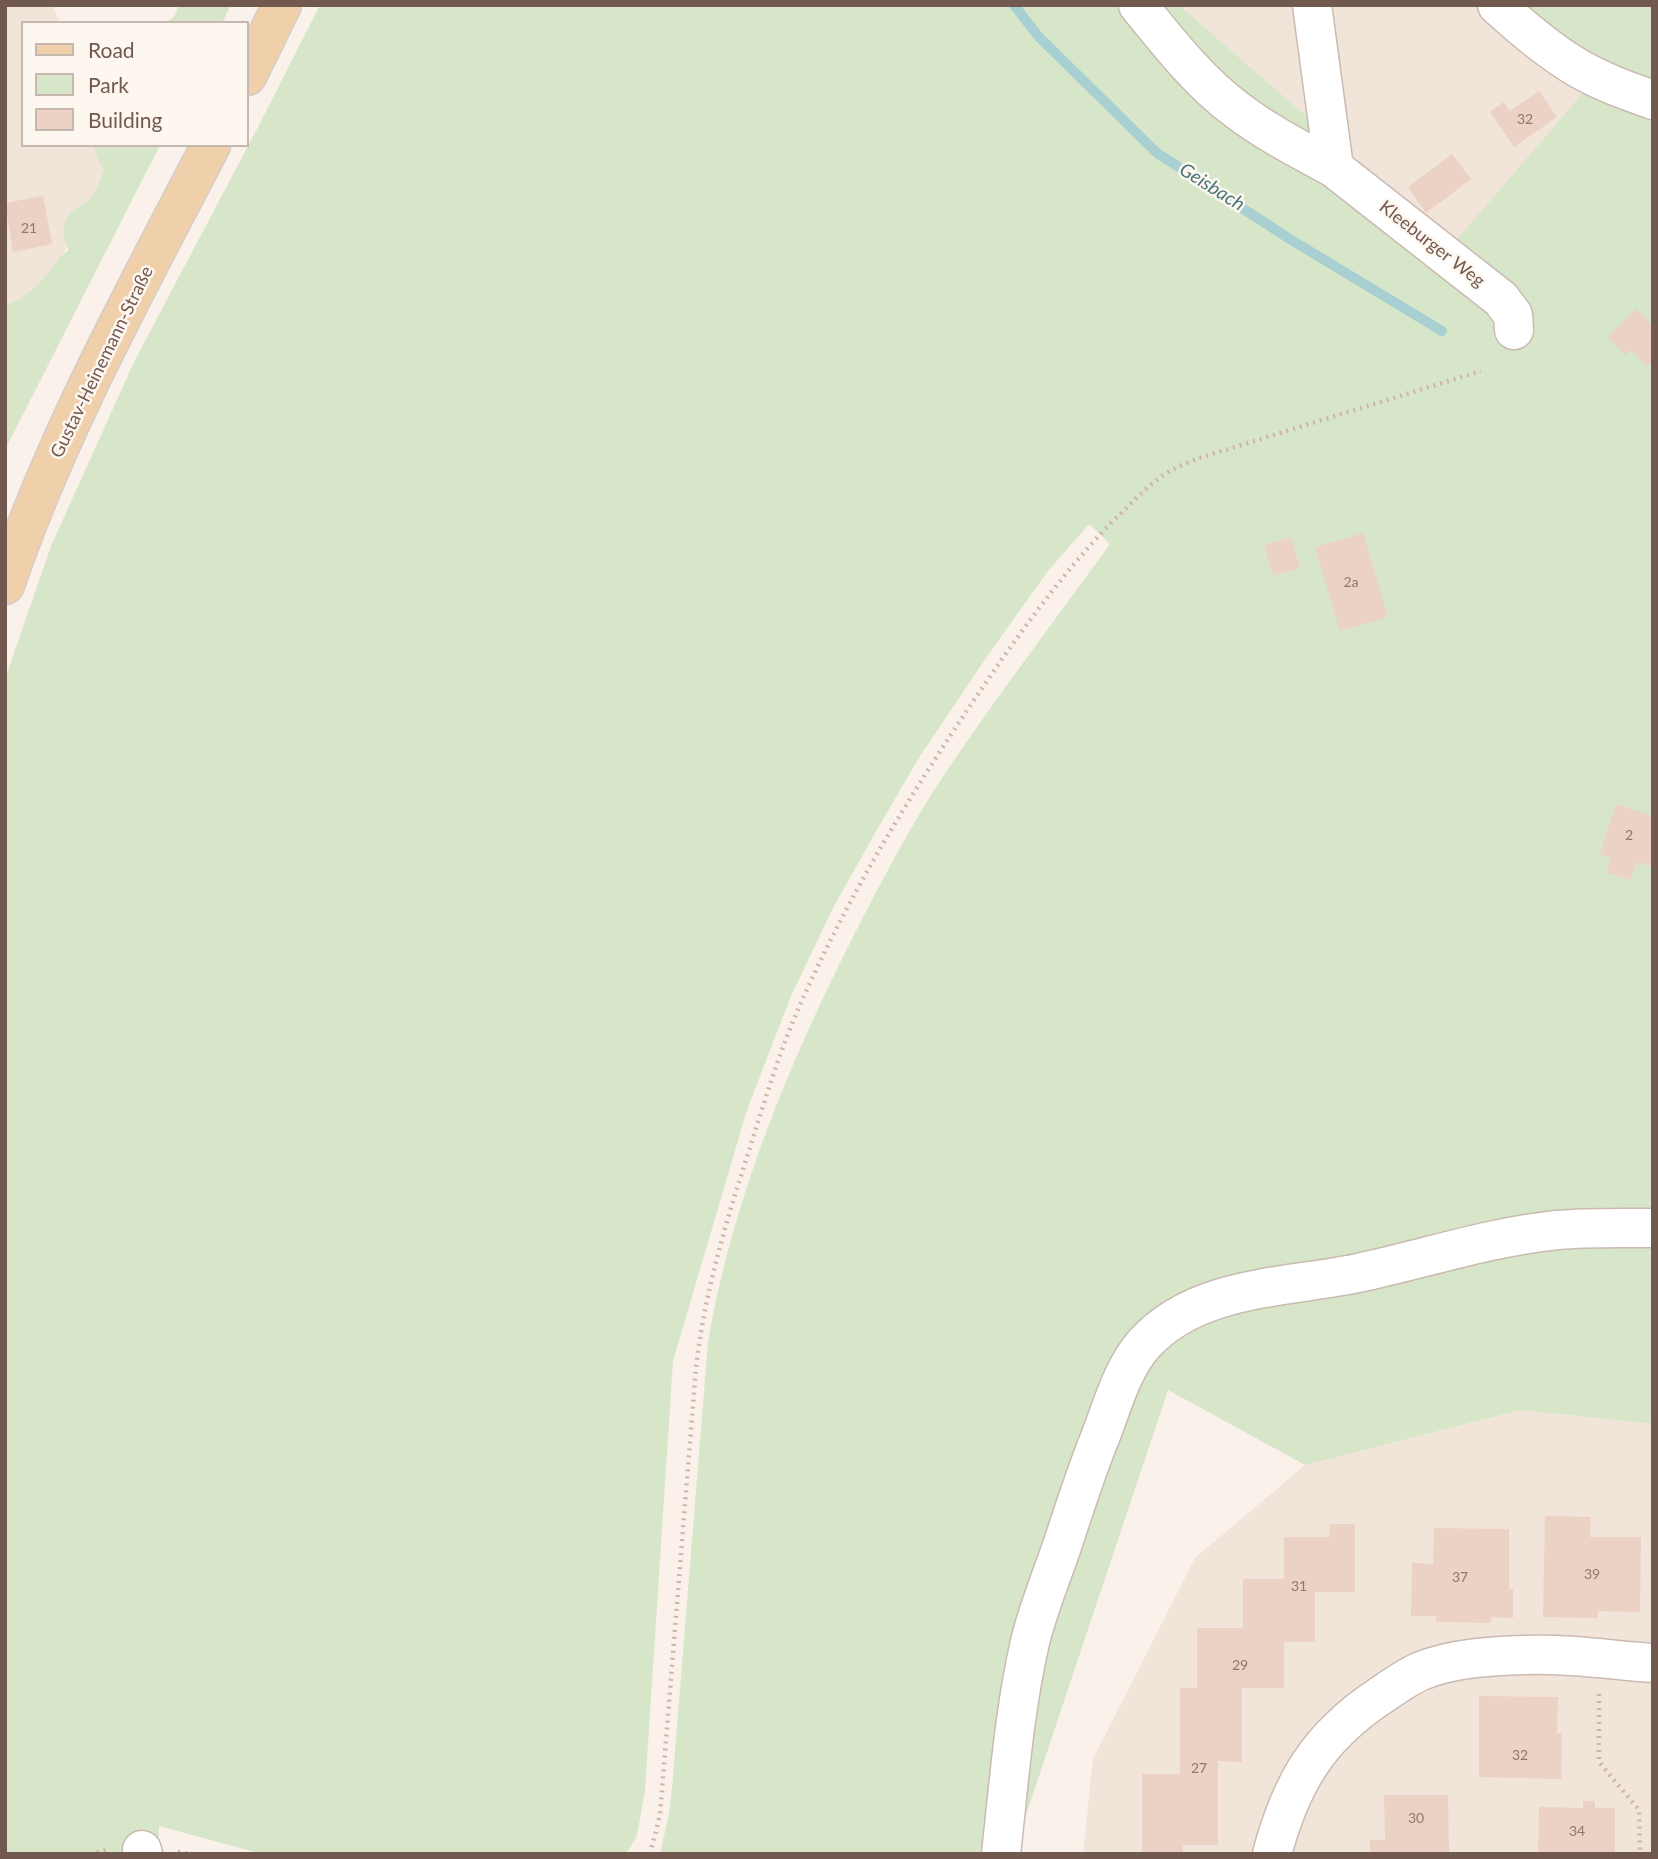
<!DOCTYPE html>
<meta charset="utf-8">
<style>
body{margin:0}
#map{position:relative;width:1658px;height:1859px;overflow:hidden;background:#faf2ea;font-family:Lato,sans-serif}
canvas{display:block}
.frame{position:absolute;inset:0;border:7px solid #725950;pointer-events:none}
.legend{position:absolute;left:21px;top:21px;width:228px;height:126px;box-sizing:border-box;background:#fdf7f0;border:2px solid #c5b8b0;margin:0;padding:9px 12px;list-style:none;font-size:21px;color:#725950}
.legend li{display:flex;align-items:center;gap:14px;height:35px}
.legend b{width:35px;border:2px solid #c5b8b0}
</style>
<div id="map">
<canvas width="1658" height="1859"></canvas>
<div class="frame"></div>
<ul class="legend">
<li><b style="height:9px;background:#f0d0aa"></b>Road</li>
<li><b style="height:19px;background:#d7e6c9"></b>Park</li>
<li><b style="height:19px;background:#ecd1c5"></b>Building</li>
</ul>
</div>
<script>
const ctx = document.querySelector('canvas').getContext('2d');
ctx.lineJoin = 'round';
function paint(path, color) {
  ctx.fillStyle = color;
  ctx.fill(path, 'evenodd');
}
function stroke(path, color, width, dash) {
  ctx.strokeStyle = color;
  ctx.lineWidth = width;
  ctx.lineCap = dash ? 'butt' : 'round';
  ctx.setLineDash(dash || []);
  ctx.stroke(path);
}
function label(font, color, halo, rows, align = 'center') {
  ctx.font = font + ' Lato,sans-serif';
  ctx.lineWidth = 5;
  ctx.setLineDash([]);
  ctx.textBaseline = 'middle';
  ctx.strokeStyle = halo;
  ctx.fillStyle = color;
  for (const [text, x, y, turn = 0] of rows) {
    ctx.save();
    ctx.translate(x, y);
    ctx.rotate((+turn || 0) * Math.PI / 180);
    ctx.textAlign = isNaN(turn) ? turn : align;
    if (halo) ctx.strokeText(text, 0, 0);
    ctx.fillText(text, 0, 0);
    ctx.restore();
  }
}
paint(new Path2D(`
 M5,5H53L59,23H23V145H101L111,172L25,318L5,317Z
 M1179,5H1488L1593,87L1453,244Z
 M1521,1410L1653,1424V1854H1083L1093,1759L1195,1558L1305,1465Z`), '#f1e4d9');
paint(new Path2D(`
 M179,5H231L222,23H164L174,17Z
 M320,5H1179L1453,244L1590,85L1653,108V1424L1521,1410L1305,1465L1168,1390L1013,1854H660L669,1813L672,1788L708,1342C733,1196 792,1056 859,925C886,873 913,821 946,772C998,695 1055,620 1110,544L1089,524L1048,571L986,658L920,756L875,833L833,908L791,996L747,1110L673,1361L645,1790L637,1836L626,1854H262L159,1826L158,1854H5V679L51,546L134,362L258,127Z
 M1514,5H1653V84L1595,65Z
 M93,145H160L5,450V305C24,300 37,286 50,271C57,263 59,255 69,250C62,237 61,218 75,209C78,207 82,206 85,204C95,196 101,180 104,169L98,160Z`), '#d7e6c9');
stroke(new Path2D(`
 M1014,5L1038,36L1157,153L1293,241L1442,331`), '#a8cfd2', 10);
paint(new Path2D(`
 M1539,91L1557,117L1514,147L1490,112L1504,102L1510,111Z
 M1452,154L1471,179L1426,213L1408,187Z
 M43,196L52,244L13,252L5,203Z
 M1636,309L1653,326V360L1647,366L1631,350L1625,355L1608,337Z
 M1363,533L1388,617L1340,631L1315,547Z
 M1291,537L1300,568L1273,576L1264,545Z
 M1616,804L1653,816V867L1637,862L1630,880L1607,873L1611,857L1600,854Z
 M1545,1516L1591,1517L1590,1537H1641L1640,1612L1598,1611V1618L1543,1617Z
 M1330,1524H1355V1592H1315V1642H1284V1688H1242V1762L1218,1761V1845H1183V1854H1142V1774H1180V1688H1197V1628H1243V1579H1284V1537H1329Z
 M1434,1528L1509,1529V1589H1513V1618L1491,1617V1623L1436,1622V1616H1411L1412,1563L1433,1564Z
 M1479,1696L1558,1697L1557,1733H1562L1561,1779L1479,1777Z
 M1384,1795H1448L1449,1854H1370V1840H1385Z
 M1583,1801H1595V1808H1615V1854H1538L1539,1807L1583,1808Z`), '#ecd1c5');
const minor = new Path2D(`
 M1138,5C1168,42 1199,82 1237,110C1267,133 1301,150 1334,168
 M1312,5L1334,168L1501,299L1513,315L1514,330
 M1497,5C1522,28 1549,51 1578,68C1602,82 1628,91 1653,100
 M142,1850L143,1854
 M1001,1854C1009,1783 1014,1712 1030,1642C1038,1609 1051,1578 1062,1546C1074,1510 1085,1475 1099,1440C1112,1408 1121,1370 1144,1344C1197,1285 1287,1288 1358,1273C1424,1259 1489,1237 1557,1230C1589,1227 1621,1228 1653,1228
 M1272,1854C1291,1783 1318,1737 1380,1696C1393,1687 1407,1677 1421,1671C1453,1658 1491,1656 1525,1655C1567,1653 1611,1660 1653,1663`);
const major = new Path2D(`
 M247,76L282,5
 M5,585C57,432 137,288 211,145`);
stroke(minor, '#cbbab1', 41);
stroke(major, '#d5cdca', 41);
stroke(new Path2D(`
 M1599,1694V1762L1639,1810L1640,1854
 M178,1852L190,1854
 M90,1854L106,1850
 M650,1854L660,1815L696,1368C704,1296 724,1229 746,1160C764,1104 780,1047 805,994C858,876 927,768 1000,662C1036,611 1073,561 1117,517C1133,502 1147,486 1165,474C1175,467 1188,463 1199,458L1481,371`), '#d1b4a8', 4.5, [2, 5]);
stroke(minor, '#fff', 38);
stroke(major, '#f0d0aa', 38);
label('14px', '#90776d', null, [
 ["32",1525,119],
 ["21",29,228],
 ["2a",1351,582],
 ["2",1629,835],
 ["39",1592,1574],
 ["37",1460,1577],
 ["31",1299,1586],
 ["29",1240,1665],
 ["32",1520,1755],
 ["27",1199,1768],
 ["30",1416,1818],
 ["34",1577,1831]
]);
label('18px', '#725950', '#fdf7f0', [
 ["Kleeburger Weg",1432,244,38],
 ["Gustav-Heinemann-Straße",102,362,-64]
]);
label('italic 19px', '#49777b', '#fdf7f0', [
 ["Geisbach",1212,187,32]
]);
</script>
